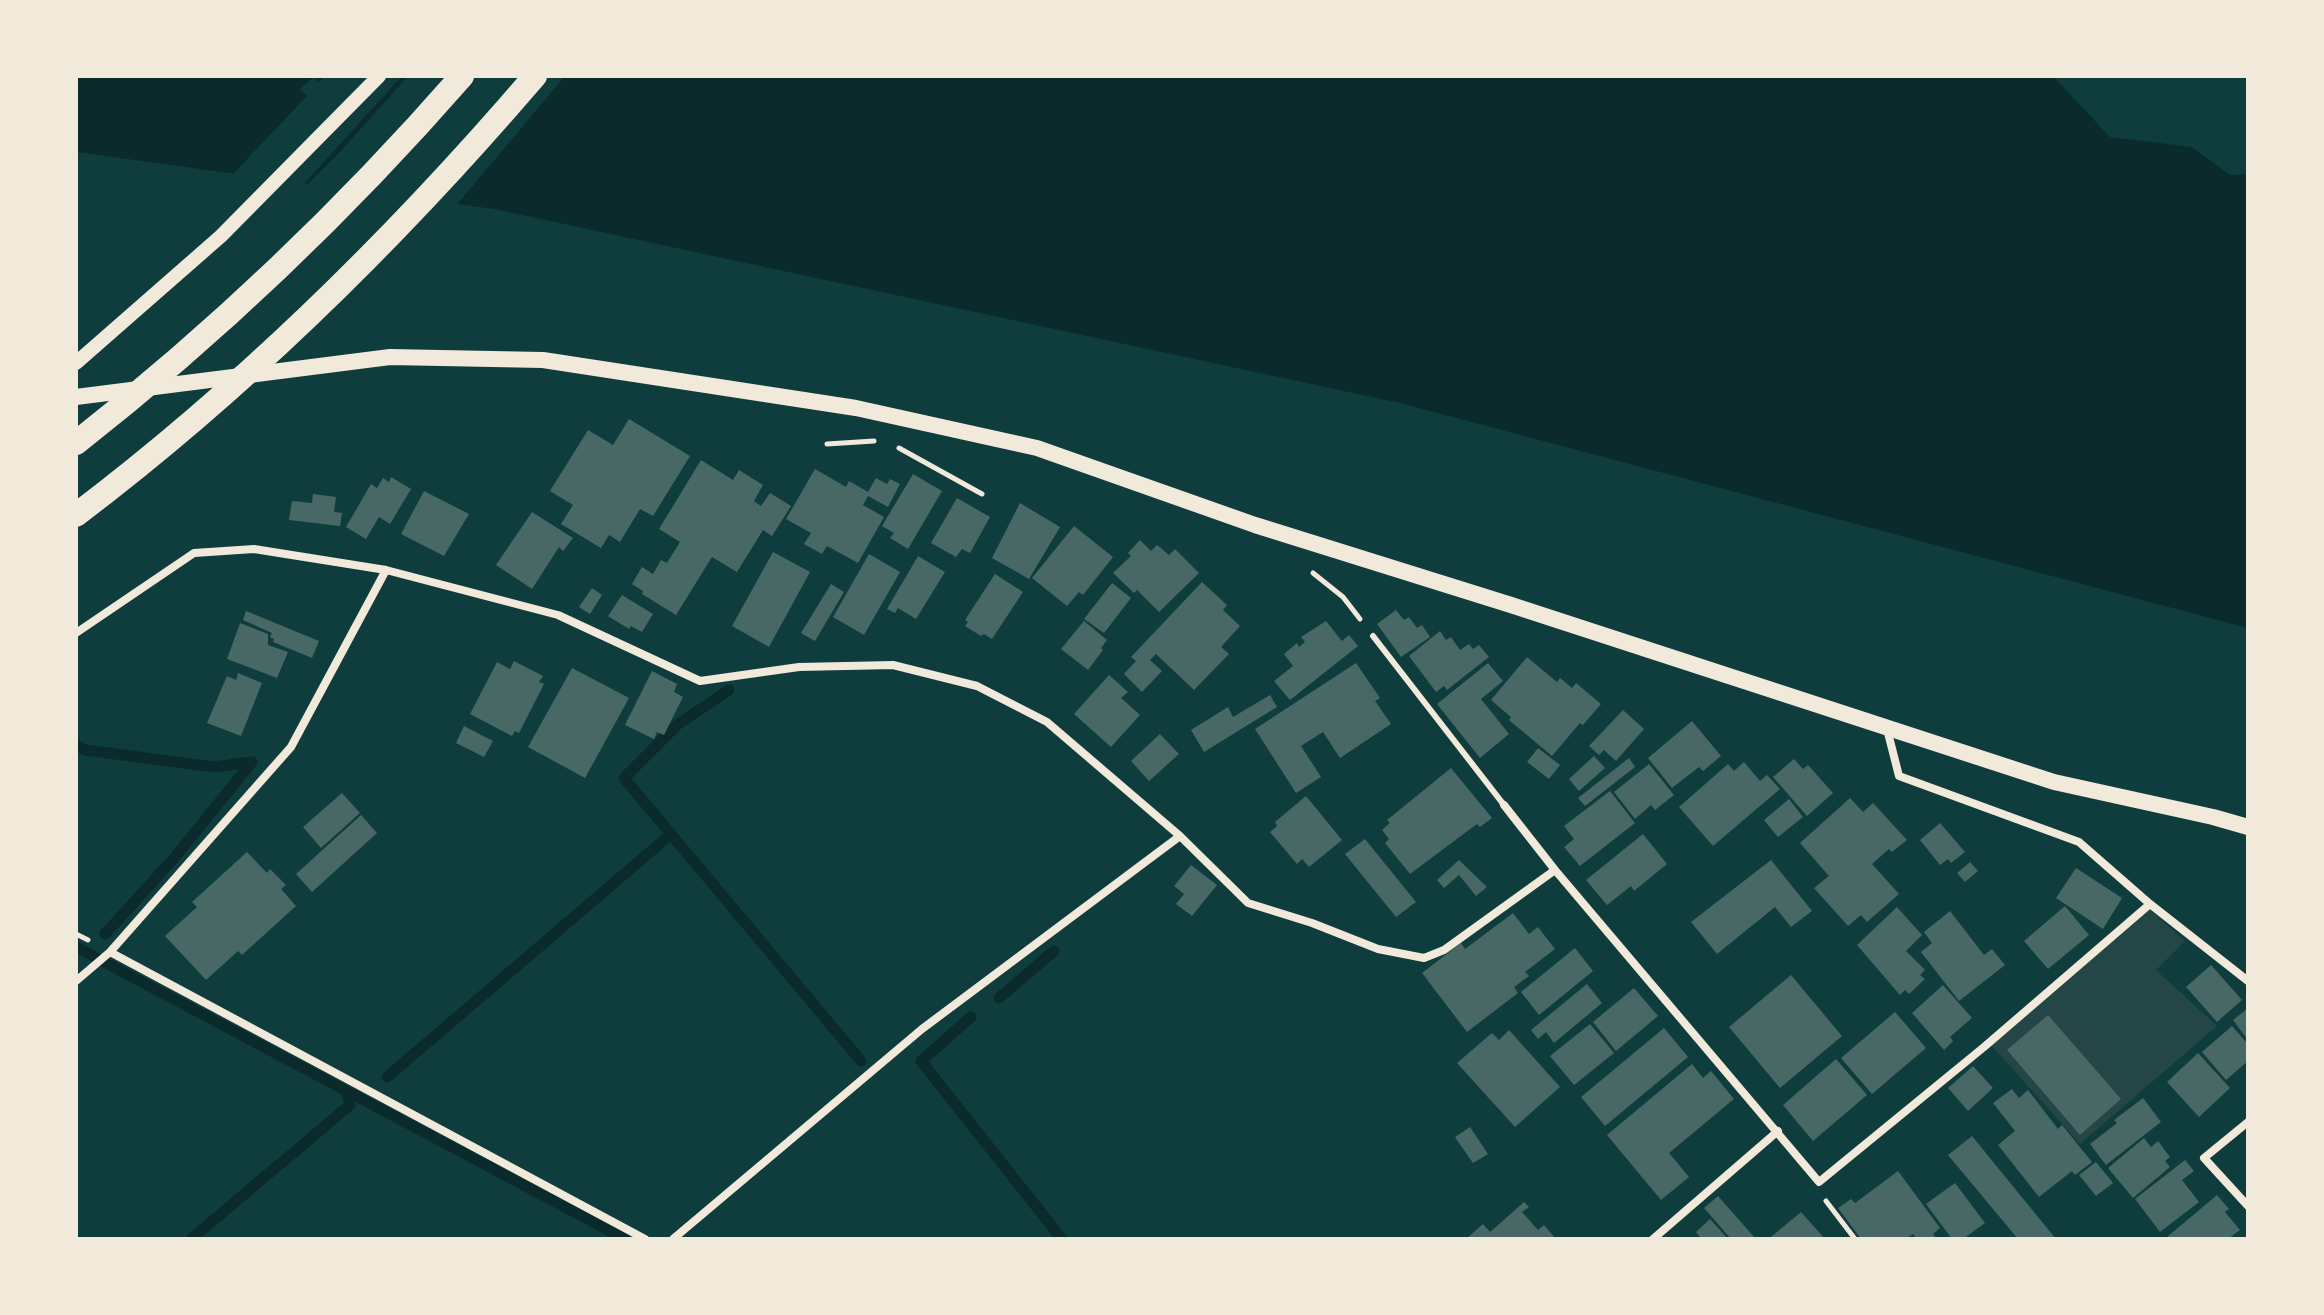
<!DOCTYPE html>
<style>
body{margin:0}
#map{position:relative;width:2324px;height:1315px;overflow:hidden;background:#0f3d3e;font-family:Montserrat,sans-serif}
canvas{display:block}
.frame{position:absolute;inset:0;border:78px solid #f1e9da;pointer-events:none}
</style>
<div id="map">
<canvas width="2324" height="1315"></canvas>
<div class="frame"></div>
</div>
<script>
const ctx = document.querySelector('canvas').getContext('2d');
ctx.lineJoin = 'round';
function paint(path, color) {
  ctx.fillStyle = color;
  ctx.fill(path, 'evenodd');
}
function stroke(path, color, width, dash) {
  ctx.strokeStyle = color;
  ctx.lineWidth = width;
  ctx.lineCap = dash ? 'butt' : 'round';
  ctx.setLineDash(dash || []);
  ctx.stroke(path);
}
paint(new Path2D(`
 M2150,910L2185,941L2156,970L2217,1026L2080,1144L1991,1045Z`), '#244646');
paint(new Path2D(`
 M76,76H2053L2110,137L2192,147L2230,175L2248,174V628L1400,403L494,209L76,152Z`), '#0a2a2b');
paint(new Path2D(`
 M324,76H402L301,187L230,177L307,96L300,89L314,77L319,82Z
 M408,76H565L454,208L305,187L340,152Z`), '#0f3d3e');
stroke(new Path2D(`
 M729,690L677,725L624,778L861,1061
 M76,745L85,750L214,767L252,762L175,857L105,934
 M76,947L625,1239
 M999,998L1054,951
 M971,1017L921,1061L1062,1239
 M387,1077L671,834
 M191,1239L350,1105L346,1091`), '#0a2a2b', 11);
paint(new Path2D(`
 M629,419L690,456L653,516L640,509L620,542L609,535L601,548L561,524L573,505L550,491L588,430L613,445Z
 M701,460L733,480L739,470L763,485L754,501L761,506L770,493L791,506L772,536L763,530L737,572L712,557L676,615L642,594L643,591L632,584L642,567L653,574L661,560L667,563L680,542L659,529Z
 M815,469L846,487L849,481L868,492L876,478L887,484L890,479L900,484L888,507L868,496L863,505L884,517L858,563L827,546L822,554L804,544L811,533L786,519Z
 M913,474L942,491L908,549L890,538L894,533L882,526Z
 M391,477L411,489L390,524L379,517L366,539L346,527L371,484L377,488L383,478L389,482Z
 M424,491L469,514L444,556L401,534Z
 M313,494L336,497L334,512L342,513L340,526L289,520L292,501L312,503Z
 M957,498L990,517L970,553L962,549L956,557L931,543Z
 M1020,503L1060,527L1029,579L992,558Z
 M532,512L573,538L563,551L559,547L532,589L496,565Z
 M1074,526L1113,557L1083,595L1079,592L1067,606L1032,578Z
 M1140,540L1151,551L1157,545L1169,555L1175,549L1199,573L1159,612L1137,590L1134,593L1113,573L1131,556L1128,553Z
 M773,552L810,572L769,647L732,626Z
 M869,554L900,572L864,635L833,617Z
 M918,556L945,572L916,619L898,608L895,613L887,609Z
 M995,574L1023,592L992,639L984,634L981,636L965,626L968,622L965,620Z
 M1202,582L1227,605L1223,610L1240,626L1221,647L1229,654L1194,690L1156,654L1150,660L1162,671L1142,692L1124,674L1136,661L1131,657Z
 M1112,583L1131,598L1104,633L1084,619Z
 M831,584L844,592L815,641L801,633Z
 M592,588L602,595L590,614L579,607Z
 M622,595L653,614L642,632L631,626L629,629L608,616Z
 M1396,610L1404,620L1409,617L1417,628L1422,625L1430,637L1401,657L1377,624Z
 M246,611L319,641L312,658L273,642L274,639L270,637L272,633L243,620Z
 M1084,621L1107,640L1101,648L1103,650L1088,670L1061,649Z
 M1326,621L1342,641L1349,635L1358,646L1290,700L1274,681L1293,666L1284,654L1297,643L1299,647L1305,642L1301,637Z
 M240,623L268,634V645L288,652L277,678L227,659Z
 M1440,631L1446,640L1451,637L1460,650L1469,644L1473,649L1479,645L1489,657L1447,690L1444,686L1436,692L1409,656Z
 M1527,657L1557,682L1560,678L1572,688L1576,683L1601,704L1583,725L1580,723L1552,756L1509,720L1511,717L1491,700Z
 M514,661L543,676L539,682L544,684L519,733L515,731L512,736L470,714L497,662L510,669Z
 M1356,663L1380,698L1375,701L1391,724L1340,758L1323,732L1301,746L1321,777L1296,793L1255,729Z
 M1488,663L1503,681L1481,699L1509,734L1480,758L1437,704Z
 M572,668L629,698L585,778L528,747Z
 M652,671L677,684L674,692L683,697L664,735L657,732L654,739L625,725Z
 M238,673L262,683L241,736L207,723L227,676L236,680Z
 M1109,675L1128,692L1121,698L1140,715L1111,747L1074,714Z
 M1270,695L1277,707L1204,752L1191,730L1228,707L1233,717Z
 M1623,710L1644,729L1616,761L1604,750L1599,755L1589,746Z
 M1692,721L1721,756L1703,771L1699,767L1672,788L1648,758Z
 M464,726L493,741L484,757L456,743Z
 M1160,734L1179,754L1149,781L1131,761Z
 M1538,748L1560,765L1549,779L1527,762Z
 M1594,756L1605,768L1579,791L1569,779Z
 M1629,758L1635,767L1585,806L1578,798Z
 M1794,759L1803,769L1808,765L1833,793L1807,816L1773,777Z
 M1744,762L1760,781L1767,775L1780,789L1713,846L1679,807L1728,764L1734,771Z
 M1649,764L1674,795L1655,810L1651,805L1635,819L1614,792Z
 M1451,768L1492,818L1480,827L1477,824L1410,874L1385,843L1389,839L1382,830L1390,823L1387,820Z
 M1610,791L1635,823L1580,866L1564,847L1574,839L1564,826Z
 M342,793L360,813L321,848L303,827Z
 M1306,796L1342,840L1309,867L1302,859L1297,864L1270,832L1277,826L1275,822Z
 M1850,798L1863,812L1873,803L1907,840L1892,852L1889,849L1872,864L1899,894L1867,922L1861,915L1848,926L1814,888L1829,876L1800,843Z
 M1789,799L1803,817L1778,837L1764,820Z
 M361,815L377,833L312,892L296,874Z
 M1940,823L1965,852L1951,863L1948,859L1940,865L1920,840Z
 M1643,834L1667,864L1634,891L1631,886L1607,905L1586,880Z
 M1365,839L1416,902L1396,917L1345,854Z
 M247,852L267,873L270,869L286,885L281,889L296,906L242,955L238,951L206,980L165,936L197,907L192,902Z
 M1459,860L1487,887L1476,896L1459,875L1444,888L1437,880Z
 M1771,860L1812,911L1791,927L1775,907L1717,954L1691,922Z
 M1970,862L1978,871L1965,882L1957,873Z
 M1191,865L1217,885L1192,916L1176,904L1184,894L1174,886Z
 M2076,868L2122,898L2103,929L2056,898Z
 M2065,906L2089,935L2048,969L2024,941Z
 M1897,907L1922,935L1906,951L1925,970L1920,975L1925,979L1909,994L1905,990L1900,995L1857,945Z
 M1950,911L1984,955L1992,949L2005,965L1959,1001L1921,952L1932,943L1924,932Z
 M1513,913L1529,934L1538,927L1555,949L1525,972L1529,976L1514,987L1518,993L1467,1032L1422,973L1461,943L1465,949Z
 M1575,948L1593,971L1539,1015L1521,992Z
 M2211,965L2242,1000L2217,1022L2186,987Z
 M1791,975L1842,1036L1780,1088L1729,1027Z
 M1587,984L1602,1003L1554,1043L1546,1032L1538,1039L1531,1030Z
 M1943,985L1972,1018L1950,1037L1953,1041L1944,1050L1912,1013Z
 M1634,988L1658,1016L1616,1051L1593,1022Z
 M2248,1008V1040L2233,1020Z
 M1895,1012L1926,1048L1872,1094L1841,1058Z
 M2048,1015L2121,1099L2080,1135L2007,1050Z
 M1590,1024L1614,1053L1574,1085L1550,1056Z
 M2232,1026L2248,1044V1061L2226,1080L2202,1052Z
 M1664,1028L1688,1057L1605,1126L1581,1097Z
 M1509,1030L1560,1087L1515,1127L1457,1063L1492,1033L1499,1040Z
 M2198,1053L2230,1088L2199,1117L2167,1082Z
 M1836,1059L1867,1095L1813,1141L1783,1105Z
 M1692,1064L1703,1078L1711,1071L1734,1099L1669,1153L1689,1177L1661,1200L1607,1135Z
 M1973,1066L1993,1088L1968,1111L1948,1088Z
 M2012,1089L2019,1098L2028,1090L2058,1129L2062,1125L2092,1162L2075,1175L2072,1171L2039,1197L1998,1145L2015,1131L1993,1103Z
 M2143,1098L2161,1122L2106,1165L2090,1144L2117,1123L2114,1120Z
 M1470,1127L1488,1154L1473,1163L1455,1137Z
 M1972,1136L2056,1239H2018L1948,1155Z
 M2144,1138L2151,1147L2158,1141L2170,1157L2165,1161L2170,1167L2133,1198L2108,1168Z
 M2185,1160L2194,1171L2182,1180L2199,1202L2160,1232L2135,1199Z
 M2096,1162L2113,1183L2096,1196L2079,1175Z
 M1898,1171L1940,1228L1933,1234L1937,1239H1917L1913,1234L1906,1239H1861L1838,1208L1851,1199L1855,1203Z
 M1955,1183L1985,1223L1963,1239H1952L1926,1204Z
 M2217,1195L2229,1209L2225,1212L2240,1230L2228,1239H2169L2167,1237Z
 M1718,1196L1755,1238L1753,1239H1731L1704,1208Z
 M1524,1202L1529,1207L1522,1212L1538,1230L1544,1225L1556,1239H1466L1483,1224L1490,1232Z
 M1801,1212L1825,1239H1773L1771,1237Z
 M1710,1219L1728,1239H1698L1700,1237L1696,1232Z`), '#486865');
stroke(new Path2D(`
 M827,444L874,441
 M899,448L982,494
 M1313,573L1343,597L1360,619
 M76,934L88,940
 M1826,1201L1855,1239`), '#f1e9da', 5);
stroke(new Path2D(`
 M1373,636L1504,805`), '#f1e9da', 6);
stroke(new Path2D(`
 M76,633L194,553L254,549L386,570L558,615L700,681L799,667L893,665L977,686L1047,722L1180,836L1248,903L1312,923L1378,949L1424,958L1444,950L1555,870
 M1887,729L1899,776L2079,842L2150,904L2248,981
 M1504,805L1555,870L1819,1182L1984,1047L2150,904
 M110,952L645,1239
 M76,981L110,952L291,747L386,570
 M2248,1122L2204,1158L2248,1206
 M673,1239L922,1029L1180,836
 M1653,1239L1778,1131`), '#f1e9da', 8);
stroke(new Path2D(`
 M76,363L221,236L379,76`), '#f1e9da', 14);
stroke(new Path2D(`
 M76,397L390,357L543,360L856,408L1037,448L1255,525L1511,605L2054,782L2213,817L2248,827`), '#f1e9da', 16);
stroke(new Path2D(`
 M76,443C216,333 345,210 462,76
 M76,515C245,387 397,237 535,76`), '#f1e9da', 24);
</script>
